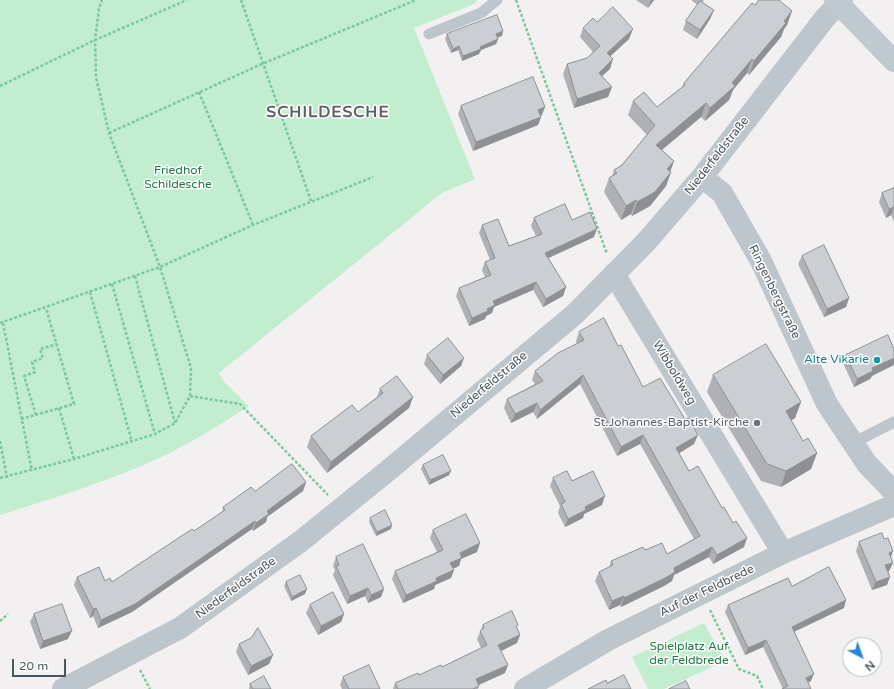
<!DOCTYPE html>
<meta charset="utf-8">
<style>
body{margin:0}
#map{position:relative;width:894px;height:689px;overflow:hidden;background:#f3f0f1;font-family:"Varela Round",sans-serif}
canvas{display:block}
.north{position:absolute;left:842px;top:637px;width:40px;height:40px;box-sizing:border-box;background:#fff;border:1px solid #b6bbbe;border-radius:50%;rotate:139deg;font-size:11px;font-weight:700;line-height:16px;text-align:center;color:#49565d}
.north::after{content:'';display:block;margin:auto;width:14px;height:18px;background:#2686d7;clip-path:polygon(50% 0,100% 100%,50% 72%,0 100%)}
.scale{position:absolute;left:12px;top:659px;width:54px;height:18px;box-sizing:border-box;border:2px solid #49565d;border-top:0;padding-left:5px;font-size:12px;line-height:14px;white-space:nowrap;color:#49565d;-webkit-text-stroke:3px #fff;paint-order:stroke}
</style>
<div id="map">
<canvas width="894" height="689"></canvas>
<div class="north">N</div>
<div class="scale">20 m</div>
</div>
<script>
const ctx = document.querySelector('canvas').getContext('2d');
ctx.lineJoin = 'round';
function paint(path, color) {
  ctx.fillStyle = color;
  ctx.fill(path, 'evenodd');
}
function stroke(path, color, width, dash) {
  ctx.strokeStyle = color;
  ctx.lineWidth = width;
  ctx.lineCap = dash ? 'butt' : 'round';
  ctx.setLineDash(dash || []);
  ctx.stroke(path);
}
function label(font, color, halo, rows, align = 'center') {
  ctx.font = font + ' "Varela Round",sans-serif';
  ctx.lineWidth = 3;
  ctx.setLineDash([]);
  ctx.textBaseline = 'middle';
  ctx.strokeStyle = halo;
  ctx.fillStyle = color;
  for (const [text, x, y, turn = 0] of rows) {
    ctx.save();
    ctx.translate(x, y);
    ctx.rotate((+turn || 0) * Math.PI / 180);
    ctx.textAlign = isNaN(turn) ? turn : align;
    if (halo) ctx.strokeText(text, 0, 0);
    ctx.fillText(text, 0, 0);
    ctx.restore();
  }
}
paint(new Path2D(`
 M0,0H478L474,4L414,28L475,179L442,193L219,373L225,383L249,406C219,425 190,444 157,459C107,482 53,498 0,515Z
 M704,623L725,661L664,689H648L632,657Z`), '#c2edce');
stroke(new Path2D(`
 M241,0L311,201
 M516,0L607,254
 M0,86L95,40L187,0
 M199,92L253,225
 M109,133L262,64L416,0
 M135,276L175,423
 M112,284L155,434
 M90,292L132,442
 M0,323L160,267L253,225L373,177
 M3,323L32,471
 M190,396L240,404L328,495
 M59,408L74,459
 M36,415L24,376L35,372L32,362L43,358L40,349L57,344
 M21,419L74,404L46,308
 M0,441L7,478
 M0,478L74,459L155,434L175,423L190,396L191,368L160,267L109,133L96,77L95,40L99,9L102,0
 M710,610L739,669L757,676L763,689
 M0,621L8,614
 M140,670L150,689`), '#7dc89b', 2.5, [3, 2]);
stroke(new Path2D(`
 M429,34L481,13L497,0
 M853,443L894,422`), '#bdc6cc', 11);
stroke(new Path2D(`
 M702,177L722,193L761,261L827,404L867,464L894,492
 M614,274L783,553
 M63,689L180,628L301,541L390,469L575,314L646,242L702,177L825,18L842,0
 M525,689L608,640L783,553L894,505`), '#bdc6cc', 22);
stroke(new Path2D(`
 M835,0L894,61`), '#bec9d0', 22);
paint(new Path2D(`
 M636,0H654L648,8Z
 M691,0H704L702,3L714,10L710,19L697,39L683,30L686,21L698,5Z
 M755,5L792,11L787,25L784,29L781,37L749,75L747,73L733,90L729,100L705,121L701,117L662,150L674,161L670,171L671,172L666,186L650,206L632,216L631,214L621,220L604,192L609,178L612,176L614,170L622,165L647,135L628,115L633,101L657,107L682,87L684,83Z
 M597,22L629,39L610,56V69L602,76L612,87L608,97L574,108L563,74L567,64L587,58L593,52L580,37L583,28Z
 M503,31L502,36L497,37L498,39L496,44L481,50L479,54L462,61L458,50L451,53L445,39L447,34Z
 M461,106L542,115L540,116L541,117L538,125L473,151L458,114Z
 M894,186V222L891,215L886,218L879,202L882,193L893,188Z
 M534,218L572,220L594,237L548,258L566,287L563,296L543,307L533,290L494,307L492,313L486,316L485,319L469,326L456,296L459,288L485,277L482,270L485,262L490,260L479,233L482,225L509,246L536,236L531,226Z
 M802,256L849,298L846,307L824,317L798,264Z
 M579,332L618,346L643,387L694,444L679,453L689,471L744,547L713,564L709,557L674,575L672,581L664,586L621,607L620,605L609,610L595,581L599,572L609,567L611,561L645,550L667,554L694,539L640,444L617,456L580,384L537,419L533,412L511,423L504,408L507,399L535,384L532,380L535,371L577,343L576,341Z
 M427,355L461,366L440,384L424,364Z
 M846,355L872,376L870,379L854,387L843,363Z
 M713,375L801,402L795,418L791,420L803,441L817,453L811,469L781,487L761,481L707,392Z
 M380,389L413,397L409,408L327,473L307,447L311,436L358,412L377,397Z
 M423,465L449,475L429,485L421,469Z
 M553,478L572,481L602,505L584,514L583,518L565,527L558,513L560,506L550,486Z
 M306,482L303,491L267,517L266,522L253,531L252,529L132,612L98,628L93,616L90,618L74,585L77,577L112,582L194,531L222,512L223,507L255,491Z
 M370,518L391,529L376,536L369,522Z
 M433,530L477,552L461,559L459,566L453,569L454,570L451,578L435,585L434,589L403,603L392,579L395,571L437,552L430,538Z
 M884,539L893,563L889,571L888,572L887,585L872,590L856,551L859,542Z
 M336,557L381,597L368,603L365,596L347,604L333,575L335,570L333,566Z
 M286,582L305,594L291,601L284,586Z
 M792,586L844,608L794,632L811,681L783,689L763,647L745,655L725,612L728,605Z
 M310,605L344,614L341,622L318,635L306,613Z
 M34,614L68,639L40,649L30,622Z
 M483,625L517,628L520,635L517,643L501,651L505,673L478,685L479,686L478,689H393L395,683L442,667L481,648L477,639Z
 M239,644L273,655L269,664L248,675L236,652Z
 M343,677L380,689H342L340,685Z
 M250,684L271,689H249V688Z`), '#afb1b5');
paint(new Path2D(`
 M651,0H654L648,8Z
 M714,10L710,19L697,39L700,30Z
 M792,11L787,25L784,29L781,37L749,75L754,61L784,21Z
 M633,29L629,39L603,63L607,53Z
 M503,31L502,36L494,39L496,34Z
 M498,39L496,44L481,50L479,54L462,61L463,56L480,47Z
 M459,46L458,50L451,53L453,49Z
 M613,59L610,69L595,82L599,73Z
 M752,59L747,73L733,90L729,100L705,121L710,108Z
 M612,87L608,97L574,108L577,99Z
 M706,103L701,117L651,159L656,145Z
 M545,107L542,115L535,118L538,110Z
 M541,117L538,125L473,151L476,142Z
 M674,161L669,175L667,169Z
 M671,172L666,186L650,206L632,216L637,202Z
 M636,200L631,214L621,220L626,206Z
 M894,207L891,215L886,218L889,209Z
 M597,229L594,237L542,261L545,253Z
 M536,282L533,290L494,307L492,313L486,316L485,319L469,326L472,318L487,309L493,301Z
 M566,287L563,296L543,307L546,299Z
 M849,298L846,307L824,317L827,309Z
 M464,358L461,366L440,384L443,375Z
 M894,358V365L872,376L870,379L854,387L857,379L872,368Z
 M583,375L580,384L537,419L540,410Z
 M413,397L409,408L327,473L331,462Z
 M801,402L795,418L780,428L786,411Z
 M537,403L533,412L511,423L515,414Z
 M643,435L640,444L617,456L621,447Z
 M698,435L694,444L673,457L676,448Z
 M817,453L811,469L781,487L786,471Z
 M451,471L449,475L429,485L430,480Z
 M306,482L303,491L267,517L266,522L253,531L256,523L267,511Z
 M605,496L602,505L584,514L583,518L565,527L568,519L585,507Z
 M255,521L252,529L132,612L98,628L101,620Z
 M392,525L391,529L376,536L377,532Z
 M747,538L744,547L713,564L717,555Z
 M480,543L477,552L461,559L459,566L447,571L450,563L460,553Z
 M712,547L709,557L674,575L672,581L664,586L621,607L624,598L674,568Z
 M893,551L890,560L889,553Z
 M893,563L889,571L882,574L885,565Z
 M454,570L451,578L435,585L434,589L403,603L406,595L436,578Z
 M890,577L887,585L872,590L876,582Z
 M368,588L365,596L347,604L350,596Z
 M307,589L305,594L291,601L292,597Z
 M384,589L381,597L368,603L371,595Z
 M624,596L620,605L609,610L612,601Z
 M846,600L844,608L789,634L792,627Z
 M96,608L93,616L90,618L93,609Z
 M344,614L341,622L318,635L321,626Z
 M72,631L68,639L40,649L43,641Z
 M520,635L517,643L495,654L498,645Z
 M766,640L763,647L745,655L748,648Z
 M273,655L269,664L248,675L251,666Z
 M508,665L505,673L472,688L476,679Z
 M814,674L811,681L803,685L806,678Z`), '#8e9093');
const building = new Path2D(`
 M759,0H779L792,11L784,21L786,23L754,61L752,59L732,83L735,86L710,108L706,103L656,145L674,161L667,169L671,172L655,192L637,202L636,200L626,206L609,178L617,173L614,170L622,165L655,125L633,101L644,92L657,107L685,85L684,83L752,3L755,5Z
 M700,1L714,10L700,30L686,21Z
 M613,7L633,29L607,53L613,59L599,73L612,87L577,99L567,64L587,58L600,46L583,28L593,18L597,22Z
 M497,15L503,31L496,34L498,39L480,47L481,49L463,56L459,46L453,49L447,34Z
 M533,77L545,107L538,110L541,117L476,142L461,106Z
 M894,188V207L889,209L882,193Z
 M565,204L572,220L590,212L597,229L545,253L566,287L546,299L536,282L493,301L495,305L487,309L488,311L472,318L459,288L491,275L485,262L495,258L482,225L498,219L509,246L542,234L534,218Z
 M824,245L849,298L827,309L802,256Z
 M604,318L618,346L621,345L643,387L660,378L685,419L688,418L698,435L676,448L689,471L698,466L722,508L724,507L733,523L736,521L747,538L717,555L712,547L674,568L675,572L667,577L624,598V596L612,601L599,572L613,565L611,561L643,547L645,550L662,543L667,554L700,536L643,435L621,447L583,375L540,410L537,403L515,414L507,399L543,381L535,371L558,353L584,340L579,332Z
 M888,335L894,349V358L872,368L873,371L857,379L846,355Z
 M448,338L464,358L443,375L427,355Z
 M766,344L801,402L786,411L803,441L808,438L817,453L786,471L767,464L713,375Z
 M397,376L413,397L331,462L311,436L352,405L358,412L383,393L380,389Z
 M443,455L451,471L430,480L423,465Z
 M292,464L306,482L267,511L269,514L256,523L255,521L135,604L101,620L96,608L93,609L77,577L99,567L105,581L110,578L112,582L192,529L194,531L225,510L223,507L251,487L255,491Z
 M567,471L572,481L593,471L605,496L585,507L586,510L568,519L561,504L565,502L553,478Z
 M385,510L392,525L377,532L370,518Z
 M466,514L480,543L460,553L462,558L450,563L454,570L436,578L437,581L406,595L395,571L443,550L433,530Z
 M882,533L884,539L888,538L893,551L889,553L893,563L885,565L890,577L876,582L859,542Z
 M363,544L384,589L371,595L368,588L350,596L336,566L339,565L336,557Z
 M829,567L846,600L792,627L814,674L806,678L811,689H782L788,686L766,640L748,648L728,605L788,578L792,586Z
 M300,575L307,589L292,597L286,582Z
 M333,592L344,614L321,626L310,605Z
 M62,604L72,631L43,641L34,614Z
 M512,611L518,625L516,626L520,635L498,645L508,665L476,679L479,686L473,689H398L395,683L418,673L419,675L441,665L442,667L487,645L480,631L484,628L483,625Z
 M258,628L273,655L251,666L239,644L251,638Z
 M369,665L380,689H349L343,677Z
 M624,675L631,689H588L606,680L607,683Z
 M264,676L271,689H253L250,684Z
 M686,681L690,689H669Z`);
paint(building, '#cbced2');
stroke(building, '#8e9093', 1);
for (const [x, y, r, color] of [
 [877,360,4,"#0f9aa8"],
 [757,423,4,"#6b7280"]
]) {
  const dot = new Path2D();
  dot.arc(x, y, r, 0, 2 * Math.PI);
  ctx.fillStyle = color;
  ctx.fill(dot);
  stroke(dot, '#fff', 1.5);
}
label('12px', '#49565d', '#fff', [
 ["Niederfeldstraße",717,156,-52],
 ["Ringenbergstraße",774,292,64],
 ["Wibboldweg",674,373,59],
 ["Niederfeldstraße",489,385,-40],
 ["Niederfeldstraße",236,588,-36],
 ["Auf der Feldbrede",707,591,-26]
]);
label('12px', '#1e7a42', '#fff', [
 ["Friedhof",178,171],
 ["Schildesche",178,185],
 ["Spielplatz Auf",689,647],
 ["der Feldbrede",689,661]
]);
label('12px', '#0d838f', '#fff', [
 ["Alte Vikarie",869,360]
], 'right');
label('12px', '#5b616d', '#fff', [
 ["St.Johannes-Baptist-Kirche",749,423]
], 'right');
ctx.letterSpacing = '1px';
label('bold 16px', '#5d6165', '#fff', [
 ["SCHILDESCHE",328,113]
]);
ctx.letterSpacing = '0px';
</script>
